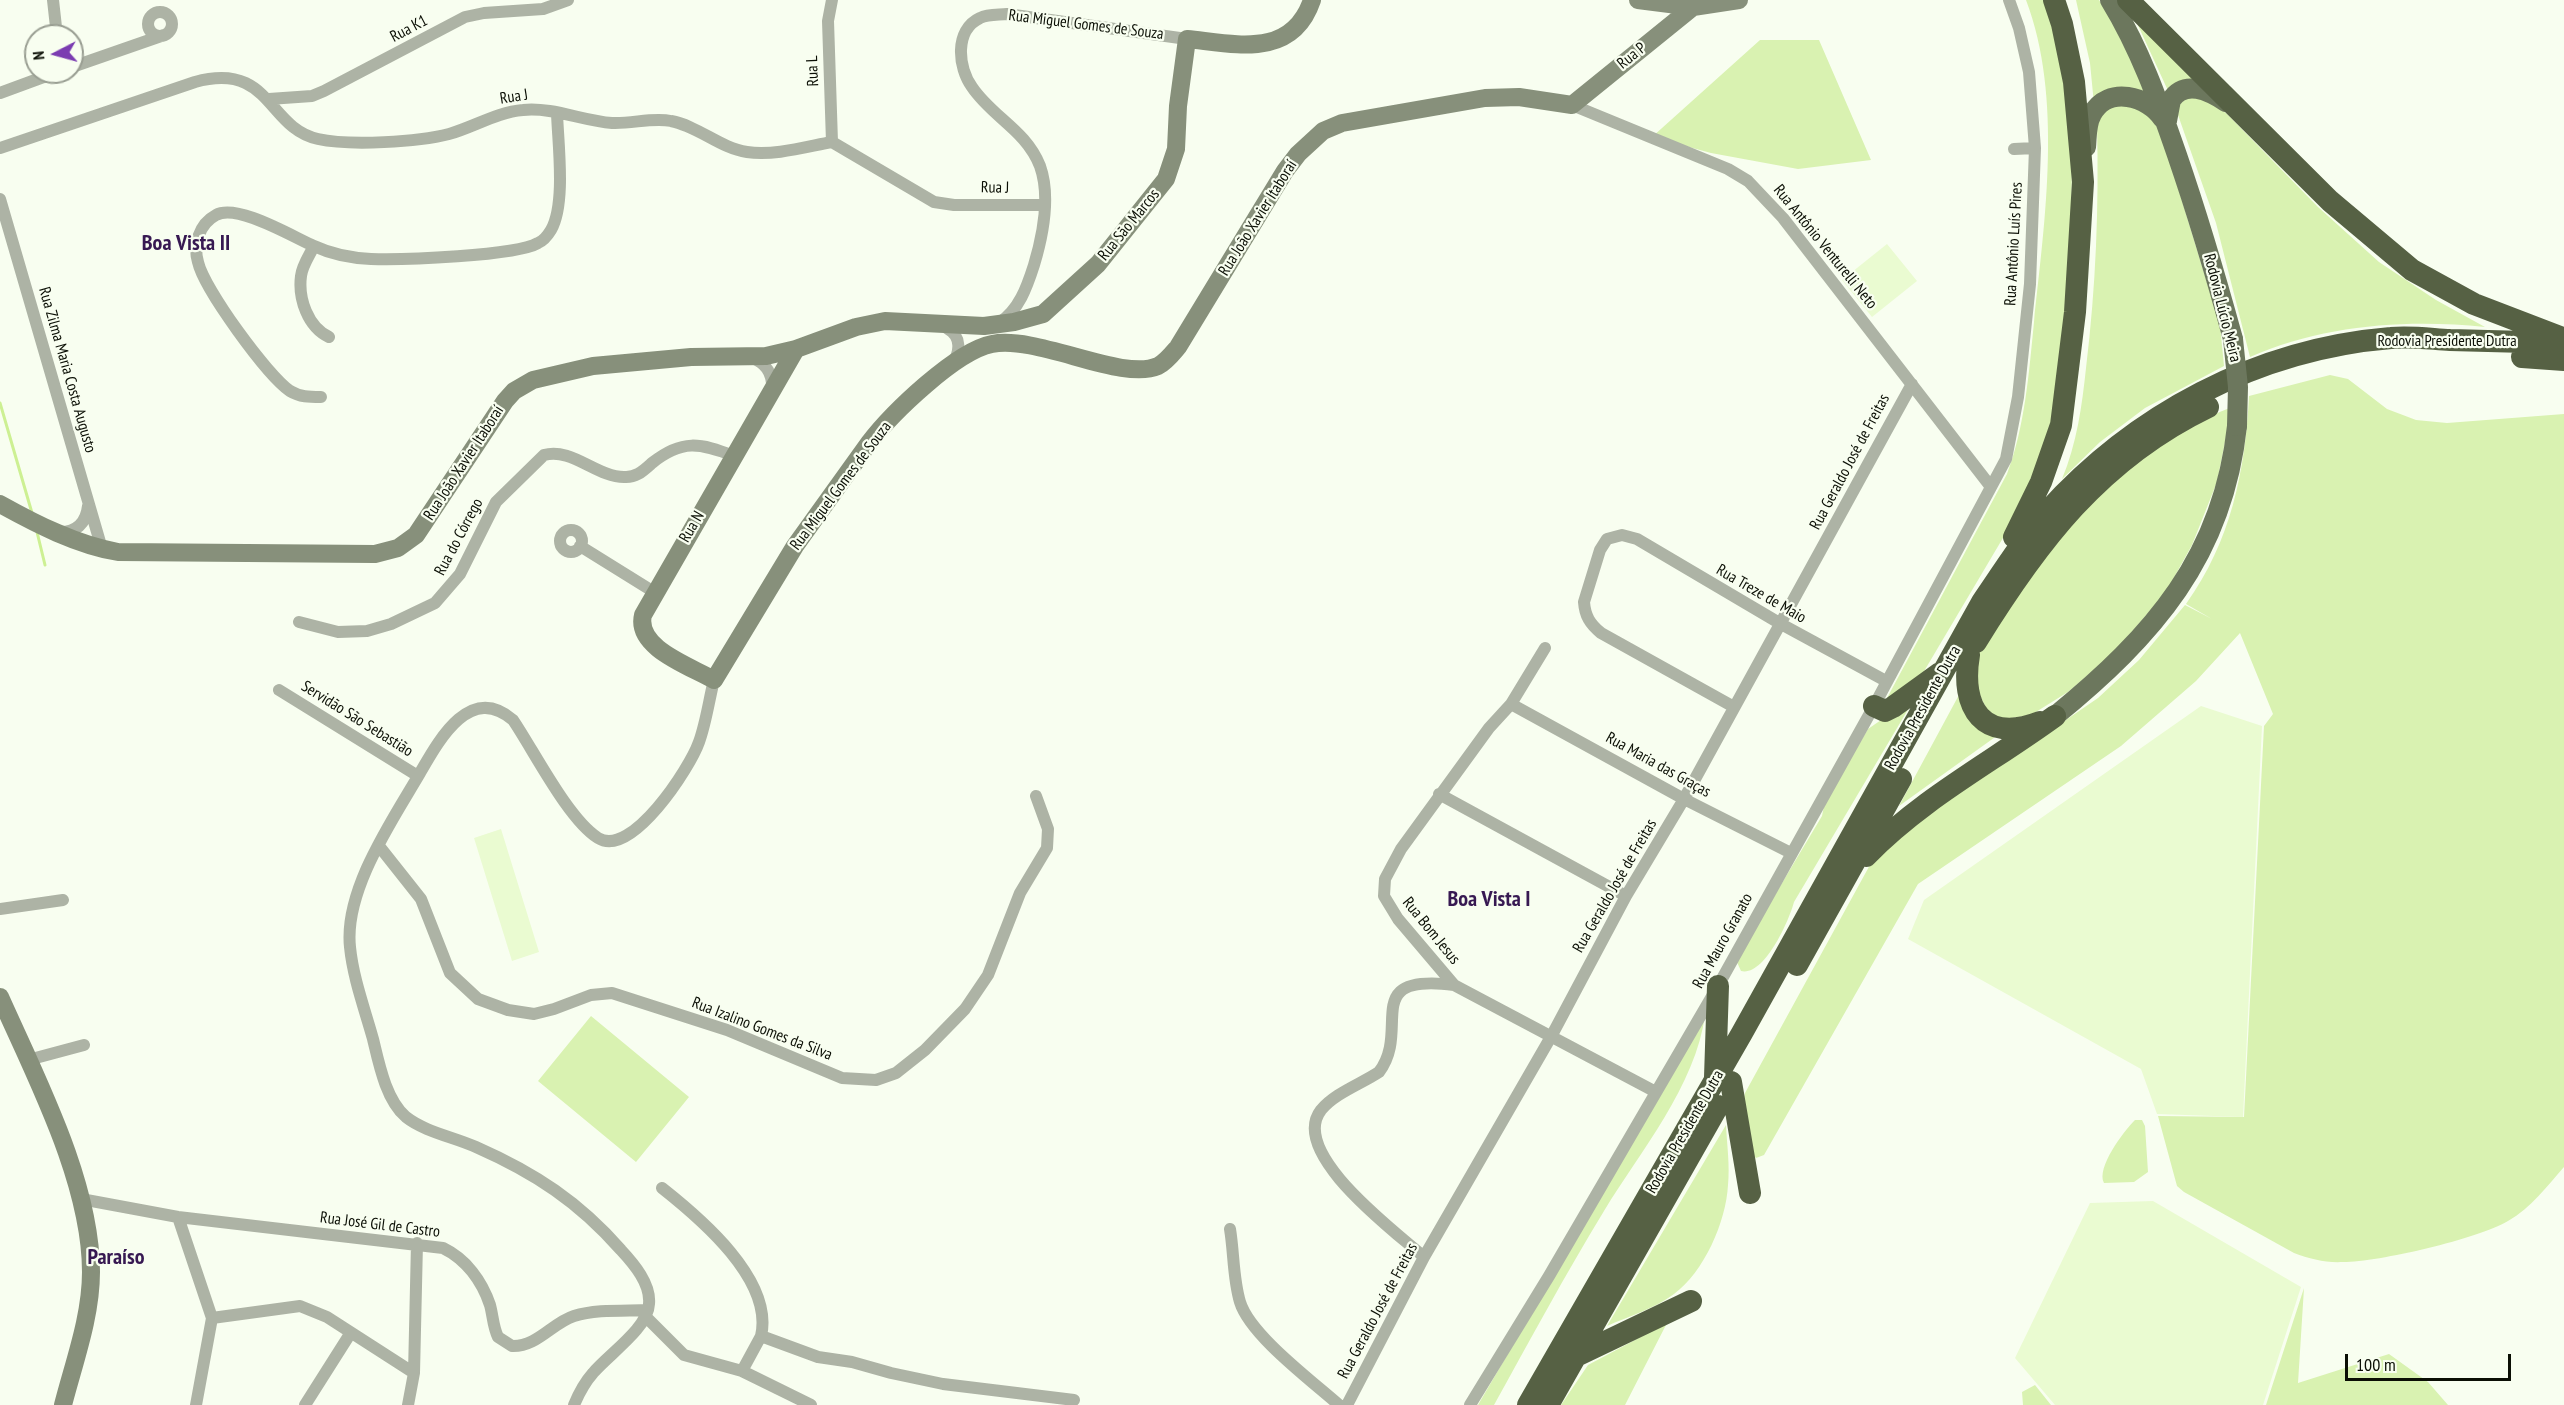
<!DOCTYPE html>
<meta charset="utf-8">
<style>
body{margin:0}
#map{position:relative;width:2564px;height:1405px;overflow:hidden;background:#f8fef0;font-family:"PT Sans Narrow",sans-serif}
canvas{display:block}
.north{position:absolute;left:24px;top:24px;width:60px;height:60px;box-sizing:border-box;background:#f8fef0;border:2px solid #999e92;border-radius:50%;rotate:264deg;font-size:16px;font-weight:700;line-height:24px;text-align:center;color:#0b0f05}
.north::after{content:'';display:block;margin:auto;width:21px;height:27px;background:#7b3cb1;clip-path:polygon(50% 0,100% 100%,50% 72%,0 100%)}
.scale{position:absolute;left:2345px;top:1354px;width:166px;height:27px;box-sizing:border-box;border:3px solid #0b0f05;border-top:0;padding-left:8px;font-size:18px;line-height:21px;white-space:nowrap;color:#0b0f05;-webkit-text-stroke:4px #f8fef0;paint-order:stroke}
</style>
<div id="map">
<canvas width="2564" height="1405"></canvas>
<div class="north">N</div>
<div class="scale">100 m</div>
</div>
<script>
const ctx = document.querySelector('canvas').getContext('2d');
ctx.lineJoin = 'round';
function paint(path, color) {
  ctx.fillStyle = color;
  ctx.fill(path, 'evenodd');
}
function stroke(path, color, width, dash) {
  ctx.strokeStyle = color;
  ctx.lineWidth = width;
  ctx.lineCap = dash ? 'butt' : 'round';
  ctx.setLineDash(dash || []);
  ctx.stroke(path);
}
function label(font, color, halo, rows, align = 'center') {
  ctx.font = font + ' "PT Sans Narrow",sans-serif';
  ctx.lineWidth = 4.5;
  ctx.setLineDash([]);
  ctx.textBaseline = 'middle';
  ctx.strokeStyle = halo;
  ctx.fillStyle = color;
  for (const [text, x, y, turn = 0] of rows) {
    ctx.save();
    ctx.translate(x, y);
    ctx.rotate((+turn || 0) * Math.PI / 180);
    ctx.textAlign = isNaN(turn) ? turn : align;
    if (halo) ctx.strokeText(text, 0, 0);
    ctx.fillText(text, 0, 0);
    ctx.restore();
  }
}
paint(new Path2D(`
 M1887,244L1917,281L1872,317L1842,280Z
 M2201,706L2262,726L2243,1117L2157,1114L2141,1069L1908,939L1924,900Z
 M501,829L539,952L512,961L474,838Z
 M2153,1201L2301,1287L2263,1405H2055L2015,1358L2090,1203Z`), '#eafbd1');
paint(new Path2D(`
 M2026,0H2050L2072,131L2071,294L2053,432L2013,521L1923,673L1886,700L2007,474C2025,427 2029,372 2034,322C2045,220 2063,97 2026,0Z
 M2076,0H2099L2118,28L2149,98L2094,104L2090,63Z
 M2136,21L2181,68L2211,88L2170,95Z
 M1760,40H1819L1871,160L1798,169L1711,153L1652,137Z
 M2194,93L2226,113L2318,207L2379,262L2436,300L2485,327C2406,319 2323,325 2250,357L2216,223L2178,115V105Z
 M2125,103L2157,119L2220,325L2224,366L2145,408L2100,442L2062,479C2077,443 2082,406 2086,368C2096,286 2099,207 2097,125C2100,111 2112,106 2125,103Z
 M2330,375L2348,379L2387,409L2416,420L2447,423L2564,414V1167C2547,1186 2531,1208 2508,1221C2477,1239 2379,1262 2343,1262C2326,1263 2310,1259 2294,1253L2184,1192L2177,1186L2158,1116L2244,1117L2264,726L2273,714L2240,633L2196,681L2121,746L1918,884L1764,1155L1756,1158L1753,1155L1743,1101L1745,1093L1871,863L1885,844L2098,698L2139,660L2185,605L2212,619L2186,604C2231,541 2245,472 2249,396Z
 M2232,407L2217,482L2192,545L2166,592L2113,654L2068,692L2031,715L1993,721L1968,673C2027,564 2113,452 2232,407Z
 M1960,693L1998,735L1899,806Z
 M1916,696L1794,902C1789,921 1764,977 1741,971L1736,960L1822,816L1825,801L1868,729Z
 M1705,1015C1696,1085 1640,1152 1604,1211C1565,1275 1530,1340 1494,1405H1478Z
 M591,1016L689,1097L636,1162L538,1081Z
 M2135,1120H2142L2145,1126L2148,1172L2134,1182L2104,1183C2096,1168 2123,1132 2135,1120Z
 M1726,1125C1727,1145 1730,1166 1728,1185C1726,1222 1704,1272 1674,1294C1654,1309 1629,1316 1607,1326Z
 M2304,1288L2298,1383L2389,1354L2428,1382L2448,1405H2266Z
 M1667,1323L1625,1405H1561L1588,1365Z
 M2035,1385L2051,1405H2023L2022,1392Z`), '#d9f2b1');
stroke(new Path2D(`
 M0,403L32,513
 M37,532L45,565`), '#cdf093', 3);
stroke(new Path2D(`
 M53,0L57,36
 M832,0L828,21L832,142
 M148 24a12 12 0 1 1 24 0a12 12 0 1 1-24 0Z
 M72,67L164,35
 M0,93L57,72
 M269,99L312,96L324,91L465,17L484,13L543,9L568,0
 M1572,105L1728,169L1748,181L1783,218L1991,487
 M0,148L195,82C271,61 267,128 318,139C350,146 418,142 449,134C474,127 497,112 523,110C553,107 583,121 612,123C632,124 653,117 671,121C698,126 720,148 747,152C774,156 805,147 832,142L934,202L954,205H1045
 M2014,149L2035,148
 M0,199L102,549
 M314,246C309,256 302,266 301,276C298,299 308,327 329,337
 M999,323C1019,310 1027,287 1034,265C1043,235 1051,197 1040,166C1026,130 992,117 972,87C958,68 954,30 980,18C988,14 998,15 1007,14L1187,39
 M948,329C961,336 961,352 952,364
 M752,358C767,363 773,375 772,390
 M321,397C309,397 300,397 290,391C267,375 204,289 198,262C193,245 199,224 216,215C237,203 293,237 314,246C331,254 352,258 371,259C401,260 516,256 538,243C543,241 548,235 551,230C566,204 558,144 557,113
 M560 541a11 11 0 1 1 22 0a11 11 0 1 1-22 0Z
 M58,532C76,533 86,524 88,506
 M580,546L654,592
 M299,622L338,632L367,631L391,624L435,603L460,574L496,502L544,455C571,447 597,477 624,477C636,478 643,471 652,463C682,439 700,443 734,456
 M1545,648L1511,704L1489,728L1401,849L1385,879L1384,896L1398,919L1454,985L1654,1091
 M279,690L418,776
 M1511,704L1684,799L1791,853
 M1734,707L1601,633C1590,624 1585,616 1584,602L1600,550L1607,539L1622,535L1637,539L1781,624L1886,681
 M1439,794L1626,896
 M379,846L421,899L450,973L478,999L508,1010L534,1014L554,1009L591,995L612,993L727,1030L842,1078L876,1080L896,1073L925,1050L965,1009L988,975L1020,893L1047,848L1048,829L1036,796
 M0,909L63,900
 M28,1060L84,1045
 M662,1188C700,1218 774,1280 761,1336
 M81,1199L178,1217L443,1248C466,1259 482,1281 490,1305C493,1316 493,1327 498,1337L512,1346C537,1347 552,1323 574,1316C596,1309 625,1311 648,1310
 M178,1217L212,1318L196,1405
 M1230,1229C1234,1253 1233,1279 1240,1302C1250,1335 1312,1381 1339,1405
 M1424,1257C1396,1232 1288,1153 1321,1110C1335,1093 1361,1084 1379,1072C1412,1029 1358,973 1454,985
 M646,1317L684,1355L742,1371L811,1405
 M212,1318L300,1306L327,1317L414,1373L408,1405
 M742,1371L761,1336L818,1357L852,1362L891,1373L943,1384L1074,1400
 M414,1373L417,1243
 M305,1405L350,1334
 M574,1405C579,1393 585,1382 593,1373C609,1354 648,1328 649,1304C651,1284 634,1264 621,1250C579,1202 535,1173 476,1147C454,1137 425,1132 406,1117C386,1100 379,1064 373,1039C365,1010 353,978 350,947C344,890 392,821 420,773C439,740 470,683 513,720C534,751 568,819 598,838C631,859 690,768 699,742C706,723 709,700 714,680
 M1347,1405L1424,1257L1552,1035L1626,896L1684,799L1912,384
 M1470,1405L1549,1276L1718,986L1874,706L2006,459L2018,397L2030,284L2035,148L2029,72L2019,28L2009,0`), '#adb3a5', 12);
stroke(new Path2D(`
 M1638,0L1693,7L1739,0
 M796,349L643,615C635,648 690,666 714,680L795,546L869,443C892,413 956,351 992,344C1038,335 1122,382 1158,366C1166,362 1172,354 1178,347L1285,171L1298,154L1323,131L1342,123L1485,98L1519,97L1572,105L1693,7
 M0,504C36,524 77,545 118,552L375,554L398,548L416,535L505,401L514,391L533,380L593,366L691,357L766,356L796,349L856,327L885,321L984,326L1014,322L1043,314L1098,264L1166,179L1176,149L1178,106L1187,39C1236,44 1292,59 1312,0
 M0,997C36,1078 91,1182 91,1272C91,1317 74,1362 63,1405`), '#87907b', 18);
stroke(new Path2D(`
 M2110,0C2140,49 2158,100 2177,155C2198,216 2216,277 2233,339
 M2167,121L2171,100C2185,79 2209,91 2226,102
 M2086,147C2087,137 2086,124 2092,114C2108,85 2148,96 2163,119
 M2055,716C2153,636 2223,557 2237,426`), '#6c775d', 20);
stroke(new Path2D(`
 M2128,0L2330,201L2412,270L2474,304L2560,337
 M2522,357L2564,360
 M2014,537L2041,482L2061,425L2075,312L2083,182L2074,82L2062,24L2054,0
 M1976,642C2037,543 2100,459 2208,407
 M1969,655C1960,708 1983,744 2040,722
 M1874,706L1885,711L1893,707L1940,673
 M1866,856C1921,799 1992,762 2055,716
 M1797,965L1901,779
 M1715,1077L1718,986
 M1731,1082L1750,1193
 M1576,1356L1691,1301
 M1528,1405L1742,1033L1982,602C2003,572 2022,540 2046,513C2135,414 2257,349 2391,338C2410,336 2431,339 2450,340C2488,341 2526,342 2564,343
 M1548,1405L1718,1106`), '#566144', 22);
stroke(new Path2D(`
 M2233,339L2238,387L2237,426`), '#6c775d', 20);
label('16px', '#0b0f05', '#f8fef0', [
 ["Rua Miguel Gomes de Souza",1086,25,7],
 ["Rua K1",409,29,-28],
 ["Rua P",1632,56,-39],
 ["Rua L",813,71,-92],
 ["Rua J",514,97,-9],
 ["Rua J",995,188,1],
 ["Rua João Xavier Itaboraí",1258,218,-58],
 ["Rua São Marcos",1129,225,-51],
 ["Rua Antônio Luís Pires",2014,244,-87],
 ["Rua Antônio Venturelli Neto",1825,247,51],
 ["Rodovia Lúcio Meira",2222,308,76],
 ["Rodovia Presidente Dutra",2447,341],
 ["Rua Zilma Maria Costa Augusto",67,370,74],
 ["Rua Geraldo José de Freitas",1850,462,-62],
 ["Rua João Xavier Itaboraí",464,463,-57],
 ["Rua Miguel Gomes de Souza",841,486,-53],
 ["Rua N",692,527,-60],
 ["Rua do Córrego",459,537,-62],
 ["Rua Treze de Maio",1761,594,30],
 ["Rodovia Presidente Dutra",1923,708,-61],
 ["Servidão São Sebastião",357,719,32],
 ["Rua Maria das Graças",1658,765,29],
 ["Rua Geraldo José de Freitas",1615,886,-60],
 ["Rua Bom Jesus",1431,931,51],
 ["Rua Mauro Granato",1723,941,-61],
 ["Rua Izalino Gomes da Silva",762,1029,21],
 ["Rodovia Presidente Dutra",1685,1132,-60],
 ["Rua José Gil de Castro",380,1225,7],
 ["Rua Geraldo José de Freitas",1378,1311,-62]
]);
label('bold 22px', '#371952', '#f8fef0', [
 ["Boa Vista II",186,244],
 ["Boa Vista I",1489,900],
 ["Paraíso",116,1258]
]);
</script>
